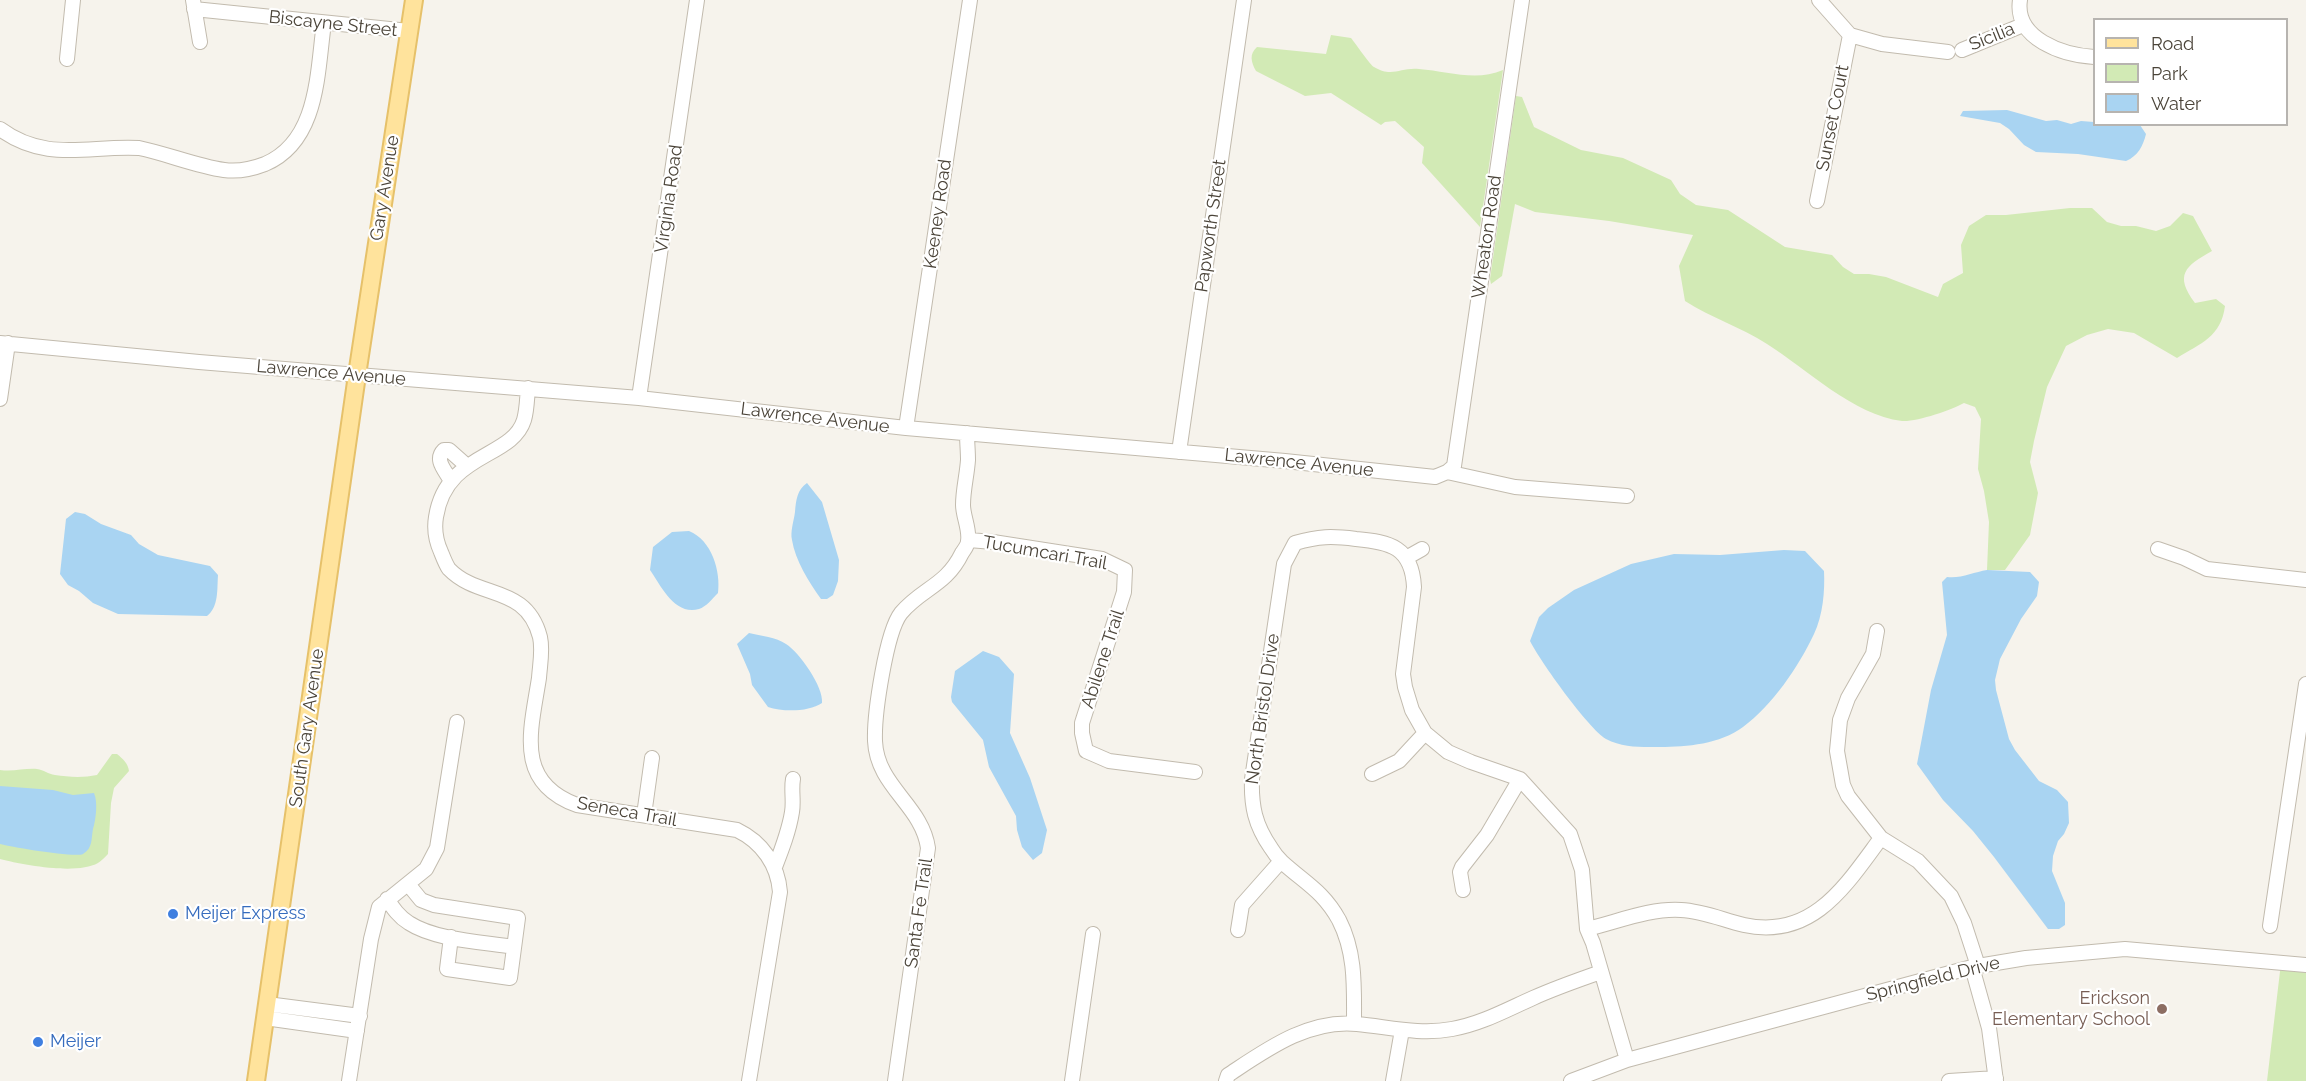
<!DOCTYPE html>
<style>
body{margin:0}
#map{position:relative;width:2306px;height:1081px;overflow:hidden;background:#f6f3ec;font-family:Raleway,sans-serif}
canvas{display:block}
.legend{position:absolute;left:2093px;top:18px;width:195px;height:108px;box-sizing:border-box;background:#fff;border:2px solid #b7b4b0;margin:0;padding:8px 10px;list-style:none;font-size:18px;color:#4b4439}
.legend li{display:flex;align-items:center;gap:12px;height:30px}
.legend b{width:30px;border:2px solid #b7b4b0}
</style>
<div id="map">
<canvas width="2306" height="1081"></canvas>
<ul class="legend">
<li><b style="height:8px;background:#ffe39c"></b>Road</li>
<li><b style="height:16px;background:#d2eab5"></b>Park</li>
<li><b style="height:16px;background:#a9d4f2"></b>Water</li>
</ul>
</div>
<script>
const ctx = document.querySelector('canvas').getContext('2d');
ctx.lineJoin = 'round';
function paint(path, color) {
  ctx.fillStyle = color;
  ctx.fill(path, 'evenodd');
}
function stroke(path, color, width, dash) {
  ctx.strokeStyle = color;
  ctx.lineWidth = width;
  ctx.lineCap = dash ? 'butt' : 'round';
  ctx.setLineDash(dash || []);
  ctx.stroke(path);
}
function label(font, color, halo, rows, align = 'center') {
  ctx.font = font + ' Raleway,sans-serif';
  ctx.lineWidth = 4.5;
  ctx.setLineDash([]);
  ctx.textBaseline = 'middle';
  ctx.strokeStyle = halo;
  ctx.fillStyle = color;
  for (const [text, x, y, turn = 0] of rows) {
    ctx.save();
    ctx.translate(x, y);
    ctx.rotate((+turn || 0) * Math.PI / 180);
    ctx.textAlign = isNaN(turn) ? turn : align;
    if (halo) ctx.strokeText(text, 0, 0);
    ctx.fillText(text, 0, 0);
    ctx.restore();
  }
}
paint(new Path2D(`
 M1331,35L1351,38C1356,44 1370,65 1374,67C1392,78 1401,67 1419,69C1447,71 1476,82 1503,70L1480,227L1422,163L1424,147L1395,121L1385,122L1381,125L1331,93L1305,96L1256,71C1251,62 1249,54 1257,47L1326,54Z
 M1516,96L1522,97L1534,127L1581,150L1623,158L1671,180L1680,194L1696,205L1728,210L1785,247L1832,255L1843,267L1854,274H1869L1886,277L1938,297L1943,284L1963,273L1961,245L1969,226L1986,215H2006L2070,208H2092L2107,222L2121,226H2136L2156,231L2170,226L2183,213L2193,216L2212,251C2185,266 2174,275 2195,303L2216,299L2225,306C2221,337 2201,343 2177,358L2134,333L2108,329L2087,335L2066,346L2047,387L2034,441L2030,462L2038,493L2030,535L2005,570H1987L1989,522L1984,491L1978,469L1981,419L1975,407L1964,403C1951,410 1917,422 1902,421C1853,415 1807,369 1767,344C1741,327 1711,318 1685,301L1679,266L1693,235L1609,221L1535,212L1515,204L1502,276L1491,284L1490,279Z
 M112,754H117C123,759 128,763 129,771L114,788L111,803L108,854C105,857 101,861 98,863C77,875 23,865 0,859V770C13,772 25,768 37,769C44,770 48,774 55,775C68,777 83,778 97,775Z
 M2306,962V1081H2267L2281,963Z`), '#d2eab5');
paint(new Path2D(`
 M2007,110L2046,121L2057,120L2071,124L2081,121L2094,122V124L2140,125L2146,134C2143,146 2138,156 2126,161L2078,154L2036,152L2024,145L2009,129L2000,123L1960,116L1963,111Z
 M807,483L822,502L839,560L838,581L833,595L827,599H821C809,582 795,560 792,540C790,532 794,520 795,512C796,500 797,490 807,483Z
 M75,512L85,514L101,524L131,535L139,544L158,555L210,566L218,575C217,589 219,607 207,616L118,614L93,603L79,591L68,585L60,574L66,519Z
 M689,531C712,540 721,572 718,593C713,598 706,607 699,609C675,616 661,586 650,570L653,547L672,532Z
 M1784,550L1805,551L1824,571C1825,591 1823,615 1814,634C1799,666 1772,706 1743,727C1720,744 1687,747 1660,747C1641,747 1623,748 1606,739C1588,728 1540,661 1530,641L1539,617L1548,608L1574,590L1631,564L1674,554L1720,555Z
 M1987,570L2030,572L2039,582L2037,596L2021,619L2000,659L1995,680L1996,690L2009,739L2015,750L2039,781L2057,790L2068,802L2069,823L2064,834L2058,841L2053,856L2052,871L2065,903V925L2059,929H2048L1994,857L1973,831L1943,800L1917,764L1931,690L1947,635L1942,582L1947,577C1960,579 1974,572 1987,570Z
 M749,633C761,636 776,637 786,644C799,652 824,687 822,703C809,712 783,712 768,707L752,685L750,674L737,644Z
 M983,651L999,657L1014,674L1010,733L1030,778L1047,830L1042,853L1033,860L1022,847L1017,830L1016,816L989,767L983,740L952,702L951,697L955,671Z
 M0,786L53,790L73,795L94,793C98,802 96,819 93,829C91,839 93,848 83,854C75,858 12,847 0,844Z`), '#a9d4f2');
const minor = new Path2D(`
 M193,0L200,42
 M1819,0L1850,35L1882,44L1948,52
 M2020,0C2014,39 2063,55 2094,57
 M194,9L409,31
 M1962,50L2023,25
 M67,59L73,0
 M0,129C46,163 89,145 139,148C168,154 196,166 224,170C238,172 252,169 265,164C319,141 317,72 324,23
 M1817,201L1850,35
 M0,343L199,362L639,398L906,428L1285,461L1435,477L1447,472L1515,487L1627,496
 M528,388C527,398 527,410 524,420C512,459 446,452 436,517C434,529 436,541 441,552C443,557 446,565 449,569C479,600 526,584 540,637C543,650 540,664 539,678C531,730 514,782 577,805L737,830C762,842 778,865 780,892L749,1081
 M639,398L697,0
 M0,399L8,343
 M906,428L970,0
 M1179,452L1244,0
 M1447,472L1454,466L1522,0
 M451,481C445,470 434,460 444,450H449L467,466
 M969,540L993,542L1102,559L1125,570L1124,592L1082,723V733L1086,751L1109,761L1195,772
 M2158,549L2184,558L2207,569L2306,580
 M1406,558L1422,549
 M1877,631L1873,654L1848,698L1840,720L1837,751L1843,785L1848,796L1881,838L1918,861L1951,896L1964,923L1978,966
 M1372,774L1399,761L1425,733
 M644,815L652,758
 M775,867C782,849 789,831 792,812C794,801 791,790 793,779
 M408,884L421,900L434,905L518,918L510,978L447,969L451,937
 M1463,890L1460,872L1462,867L1487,835L1520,779
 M387,899C393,908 399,917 409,923C435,940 483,942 514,947
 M2270,926L2306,684
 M1587,929C1617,922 1650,908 1681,910C1703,911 1723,920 1744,925C1813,940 1846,885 1881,838
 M1238,930L1242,905L1281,861
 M1972,967L1989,1028L1996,1081
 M267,1004L360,1016
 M265,1018L357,1031
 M1354,1023C1354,988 1356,953 1339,920C1323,891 1305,883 1282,862C1278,858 1274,853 1271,848C1255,825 1251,806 1252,779L1284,564L1295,543C1319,536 1332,536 1356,539C1390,542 1412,547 1414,587L1403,674L1405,687L1412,710L1425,733L1448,752L1471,762L1520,779L1570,834L1582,870L1587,929L1593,943L1627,1060
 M349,1081L371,939L379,907L426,869L437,848L457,722
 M895,1081L928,848C922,805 877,787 875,741C874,715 886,632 901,613C922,588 946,586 962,553C964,550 968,545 968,541C970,530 963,516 963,505C963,490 967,475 968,460C968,451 967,442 967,433
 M1072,1081L1093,934
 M1226,1081L1228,1075C1266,1050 1308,1019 1357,1024C1389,1027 1420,1035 1452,1029C1481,1024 1506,1010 1533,998C1555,988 1578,980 1601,972
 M1393,1081L1402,1030
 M1571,1081L1627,1060L1972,967L2026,958L2125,949L2306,965
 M1949,1081L1996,1078`);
const major = new Path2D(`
 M256,1081L357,375L414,0`);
stroke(minor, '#c2bbae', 16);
stroke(major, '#e6c16a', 20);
stroke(minor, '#fff', 14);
stroke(major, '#ffe39c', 16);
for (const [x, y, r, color] of [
 [173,914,6,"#3f7fe0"],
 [2162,1009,6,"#8d6e63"],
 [38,1042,6,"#3f7fe0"]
]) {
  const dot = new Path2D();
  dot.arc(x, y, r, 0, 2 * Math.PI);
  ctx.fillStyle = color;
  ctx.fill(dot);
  stroke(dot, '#fff', 2);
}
label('18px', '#4b4439', '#fff', [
 ["Biscayne Street",333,24,6],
 ["Sicilia",1992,37,-22],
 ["Sunset Court",1833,118,-79],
 ["Gary Avenue",385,188,-81],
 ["Virginia Road",669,199,-82],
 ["Keeney Road",938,214,-82],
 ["Papworth Street",1211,226,-82],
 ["Wheaton Road",1487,237,-82],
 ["Lawrence Avenue",331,373,5],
 ["Lawrence Avenue",815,418,7],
 ["Lawrence Avenue",1299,463,6],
 ["Tucumcari Trail",1045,553,10],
 ["Abilene Trail",1103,659,-72],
 ["North Bristol Drive",1263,709,-82],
 ["South Gary Avenue",307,728,-82],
 ["Seneca Trail",627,812,10],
 ["Santa Fe Trail",919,913,-82],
 ["Springfield Drive",1933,979,-14]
]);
label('18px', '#366cbe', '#fff', [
 ["Meijer Express",185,914],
 ["Meijer",50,1042]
], 'left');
label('18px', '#785e54', '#fff', [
 ["Erickson",2150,999],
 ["Elementary School",2150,1020]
], 'right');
</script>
